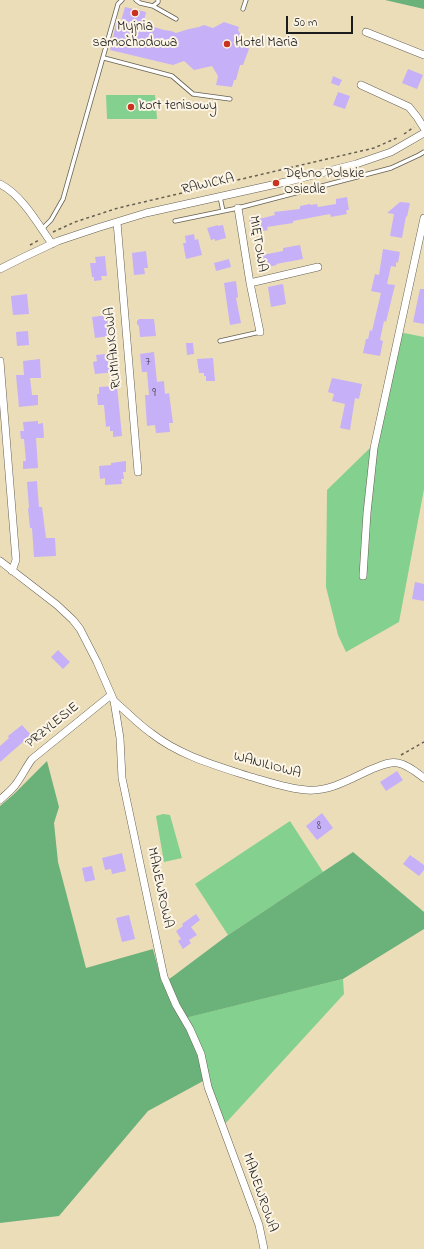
<!DOCTYPE html>
<meta charset="utf-8">
<style>
body{margin:0}
#map{position:relative;width:424px;height:1249px;overflow:hidden;background:#ecddb9;font-family:"Indie Flower",sans-serif}
canvas{display:block}
.scale{position:absolute;left:286px;top:16px;width:67px;height:18px;box-sizing:border-box;border:2px solid #1c1c1c;border-top:0;padding-left:5px;font-size:12px;line-height:14px;white-space:nowrap;color:#1c1c1c;-webkit-text-stroke:3px #fcf5e5;paint-order:stroke}
</style>
<div id="map">
<canvas width="424" height="1249"></canvas>
<div class="scale">50 m</div>
</div>
<script>
const ctx = document.querySelector('canvas').getContext('2d');
ctx.lineJoin = 'round';
function paint(path, color) {
  ctx.fillStyle = color;
  ctx.fill(path, 'evenodd');
}
function stroke(path, color, width, dash) {
  ctx.strokeStyle = color;
  ctx.lineWidth = width;
  ctx.lineCap = dash ? 'butt' : 'round';
  ctx.setLineDash(dash || []);
  ctx.stroke(path);
}
function label(font, color, halo, rows, align = 'center') {
  ctx.font = font + ' "Indie Flower",sans-serif';
  ctx.lineWidth = 4;
  ctx.setLineDash([]);
  ctx.textBaseline = 'middle';
  ctx.strokeStyle = halo;
  ctx.fillStyle = color;
  for (const [text, x, y, turn = 0] of rows) {
    ctx.save();
    ctx.translate(x, y);
    ctx.rotate((+turn || 0) * Math.PI / 180);
    ctx.textAlign = isNaN(turn) ? turn : align;
    if (halo) ctx.strokeText(text, 0, 0);
    ctx.fillText(text, 0, 0);
    ctx.restore();
  }
}
paint(new Path2D(`
 M106,95H155L157,119H107Z
 M399,332L424,337V489L399,622L346,652L338,635L326,587L327,490L371,447Z
 M163,814L170,815L182,858L164,862L156,816Z
 M290,821L323,872L228,935L195,884Z
 M343,979L344,994L224,1125L207,1087L184,1018Z`), '#83d08f');
paint(new Path2D(`
 M385,0H424V9Z
 M47,761L59,807L54,823L58,862L86,968L153,949L162,983L172,977L228,935L353,852L424,912V929L343,979L185,1018L205,1080L148,1111L59,1216L0,1223V806L14,794Z`), '#6ab27a');
paint(new Path2D(`
 M125,7L146,12L144,21L150,27H154L164,30L171,31L176,33L189,29L199,27L204,25L213,28L224,22L239,27L238,30L249,49L243,65H240L236,80H234L232,87L216,85L218,76L212,66L194,70L184,61L173,65L110,50L117,20L121,21Z
 M408,69L423,75L417,89L402,83Z
 M333,76L342,80L339,86L331,83Z
 M338,92L350,96L345,109L333,105Z
 M347,197L349,210H346L347,214L331,217L330,214L293,221V223L267,227L268,230L252,233L249,219L259,217V219L275,215L274,212L300,209V206L310,204L311,205L317,204L318,207L336,204V199Z
 M400,202L410,203L407,217L406,216L402,238L390,236L394,214L387,213Z
 M218,225V226L223,225L226,238L215,241V239L211,240L207,228Z
 M194,234L195,240L198,239L202,255L186,259L183,243H186L185,236Z
 M300,245L303,259L276,264L277,265L259,269L257,256L283,251V248Z
 M383,249L400,252L398,263L396,262V267L391,266L387,284L395,285L386,322L384,321L380,340L383,341L380,356L363,353L366,339H368L370,330L372,331L381,293L371,291L375,274L379,275Z
 M146,251L148,268H144L145,274L134,275L132,253Z
 M105,256L107,276H101L102,280L94,281V277H92L90,263H96L95,257Z
 M229,259L231,267L216,271L214,263Z
 M236,281L238,297L236,298L241,323L230,325L224,283Z
 M283,284L286,304L271,307L268,287Z
 M420,289H424V324L413,322Z
 M27,294L29,314L13,315L11,296Z
 M108,315L110,336L95,338L92,317Z
 M139,319H154L156,336L140,337L139,326L137,324V321Z
 M28,331L29,345L17,346L16,332Z
 M186,343H193L194,354L187,355Z
 M154,352L157,382L164,381L165,394L169,393L173,423H169L170,432L156,433L155,425L147,426L145,395H149L147,372H142L140,354Z
 M115,353L117,372L95,374L93,362L97,361L96,355Z
 M213,358L215,381H206V376H204V373H199L197,359Z
 M40,359L41,378H30L32,395H38V405L19,407L16,375H24L23,361Z
 M332,378L362,384L359,399L355,398L350,430L340,428L345,404L332,401L334,394L328,392Z
 M117,386L122,436L113,437V431H110V426L106,427L104,405H98L97,394H99V387Z
 M38,421V424L43,423L44,438H36L38,468L23,469V461H26L24,439H21L20,431H24L23,422Z
 M126,461V472H123L124,479H121L122,484L105,485V478L100,479L99,466L111,465V463Z
 M37,481L39,507H42L46,538H55L56,556L34,557L32,528H30L28,508H29L27,482Z
 M415,582L424,584V601L412,599Z
 M58,650L70,662L63,669L51,657Z
 M22,725L31,735L0,762V746L9,738L8,736Z
 M397,771L403,780L386,791L380,782Z
 M322,813L333,828L317,840L306,826Z
 M122,853L126,871L112,874L111,869L105,870L102,858Z
 M410,855L424,865V870L419,876L403,864Z
 M92,866L95,880L85,882L82,868Z
 M196,914L200,920L191,927L197,935L189,940L191,943L183,949L178,941L181,939L176,931L183,926L182,924Z
 M129,915L135,939L122,942L116,918Z`), '#c6b0f7');
const service = new Path2D(`
 M136,0L140,3L153,6L158,2V0
 M153,6L176,19
 M243,9L246,0
 M104,58L172,76L193,94L230,99
 M220,197L223,211
 M175,221L238,208L391,168L419,155L424,152
 M42,229L51,220L63,199L118,4L122,0
 M220,341L260,332`);
const minor = new Path2D(`
 M366,32L424,55
 M361,85L409,107L417,117L424,128
 M0,184C22,195 38,224 52,244
 M238,208L250,283L260,332
 M117,222L138,472
 M0,269L24,257L58,241L97,228L146,213L290,181L356,164L391,152L424,133
 M250,283L318,267
 M0,361L16,560L12,571
 M0,561L57,605L73,620L80,629L97,662L114,701L120,738L122,778L164,977L176,1005L190,1029L201,1054L208,1087L259,1225L264,1249
 M363,576L367,513L374,448L424,218
 M114,701C127,712 138,724 151,733C179,755 214,765 248,776C266,781 287,789 307,790C330,792 352,778 372,769C381,766 389,761 398,763C408,765 416,772 424,778
 M0,800C5,795 12,790 16,784C22,776 26,767 32,759L111,695`);
stroke(service, '#656053', 5);
stroke(minor, '#656053', 8);
stroke(new Path2D(`
 M404,134L414,127
 M53,232L75,222L118,208L374,148L399,137
 M30,245L39,240
 M401,755L424,742`), '#656053', 1.5, [3, 3]);
stroke(service, '#fff', 3.5);
stroke(minor, '#fff', 7);
for (const [x, y, r, color] of [
 [135,13,4,"#c8321e"],
 [227,44,4,"#c8321e"],
 [131,107,4,"#c8321e"],
 [276,183,4,"#c8321e"]
]) {
  const dot = new Path2D();
  dot.arc(x, y, r, 0, 2 * Math.PI);
  ctx.fillStyle = color;
  ctx.fill(dot);
  stroke(dot, '#fcf5e5', 1.5);
}
label('12px', '#464153', null, [
 ["7",148,363],
 ["9",154,394],
 ["8",319,827]
]);
label('14px', '#1c1c1c', '#fcf5e5', [
 ["Myjnia",135,28,"center"],
 ["samochodowa",135,44,"center"],
 ["Hotel Maria",235,44],
 ["kort tenisowy",139,107],
 ["Dębno Polskie",284,175],
 ["Osiedle",284,191]
], 'left');
label('14px', '#1c1c1c', '#fcf5e5', [
 ["RAWICKA",208,185,-13],
 ["MIĘTOWA",257,244,81],
 ["RUMIANKOWA",114,348,-95],
 ["PRZYLESIE",53,726,-39],
 ["WANILIOWA",267,766,15],
 ["MANEWROWA",159,888,78],
 ["MANEWROWA",259,1193,71]
]);
</script>
